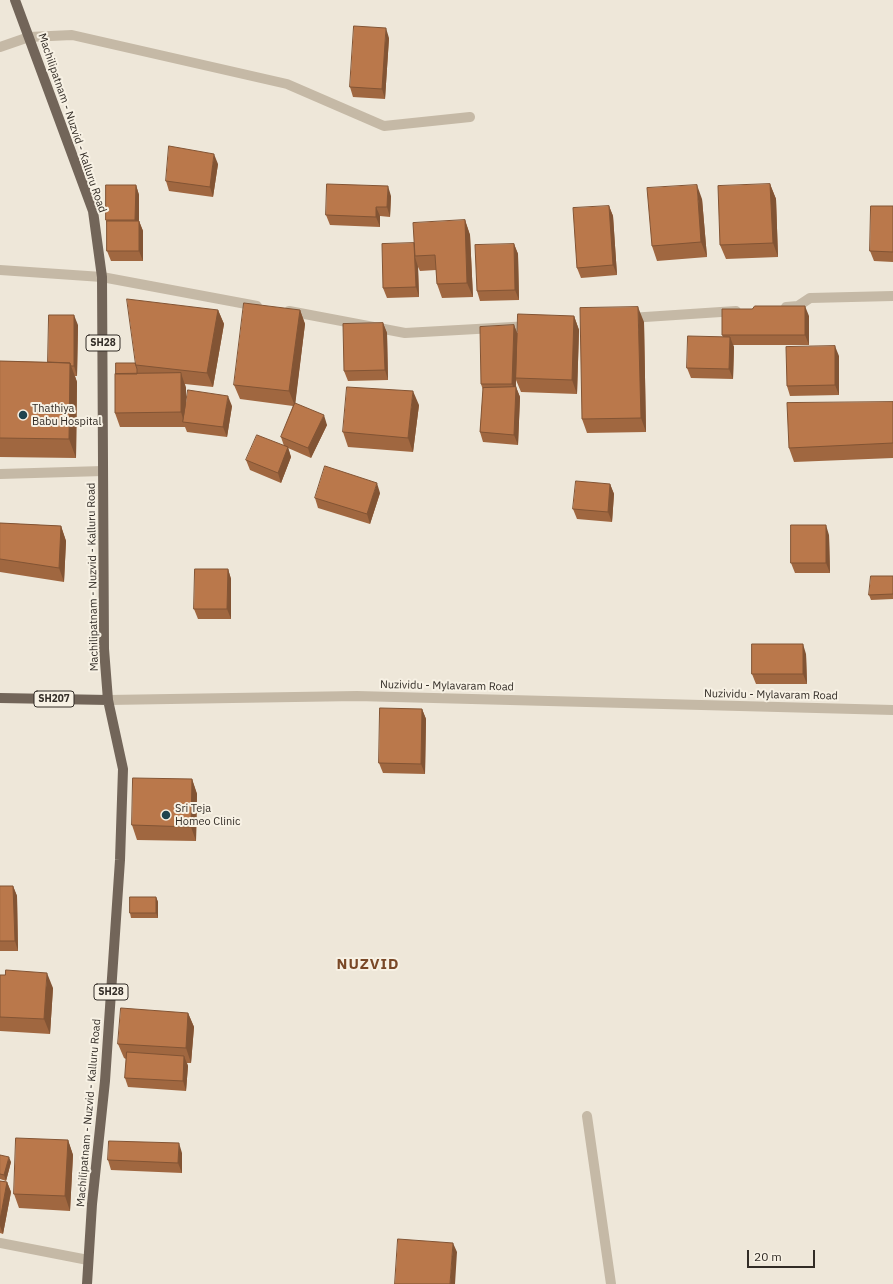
<!DOCTYPE html>
<style>
body{margin:0}
#map{position:relative;width:893px;height:1284px;overflow:hidden;background:#eee7d9;font-family:"IBM Plex Sans",sans-serif}
canvas{display:block}
.scale{position:absolute;left:747px;top:1250px;width:68px;height:18px;box-sizing:border-box;border:2px solid #322c26;border-top:0;padding-left:5px;font-size:12px;line-height:14px;white-space:nowrap;color:#322c26;-webkit-text-stroke:3px #f7f1e4;paint-order:stroke}
</style>
<div id="map">
<canvas width="893" height="1284"></canvas>
<div class="scale">20 m</div>
</div>
<script>
const ctx = document.querySelector('canvas').getContext('2d');
ctx.lineJoin = 'round';
function stroke(path, color, width, dash) {
  ctx.strokeStyle = color;
  ctx.lineWidth = width;
  ctx.lineCap = dash ? 'butt' : 'round';
  ctx.setLineDash(dash || []);
  ctx.stroke(path);
}
function paint(path, color) {
  ctx.fillStyle = color;
  ctx.fill(path, 'evenodd');
}
function label(font, color, halo, rows, align = 'center') {
  ctx.font = font + ' "IBM Plex Sans",sans-serif';
  ctx.lineWidth = 4;
  ctx.setLineDash([]);
  ctx.textBaseline = 'middle';
  ctx.strokeStyle = halo;
  ctx.fillStyle = color;
  for (const [text, x, y, turn = 0] of rows) {
    ctx.save();
    ctx.translate(x, y);
    ctx.rotate((+turn || 0) * Math.PI / 180);
    ctx.textAlign = isNaN(turn) ? turn : align;
    if (halo) ctx.strokeText(text, 0, 0);
    ctx.fillText(text, 0, 0);
    ctx.restore();
  }
}
stroke(new Path2D(`
 M0,47L29,37L72,35L287,84L384,126L470,117
 M0,270L102,277L257,306
 M786,307L798,306L810,298L893,296
 M289,311L405,333L530,326
 M630,318L736,311
 M0,474L103,471
 M108,700L357,696L893,710
 M587,1116L611,1284
 M0,1243L88,1260`), '#c5b9a6', 10);
stroke(new Path2D(`
 M15,0L93,211L102,277L104,649L108,700L123,769L120,860L105,1081L92,1204L87,1284
 M0,698L108,700`), '#726559', 10);
paint(new Path2D(`
 M389,38L385,99L353,97L350,87Z
 M218,164L213,197L169,191L166,181Z
 M770,184L776,199L778,257L726,259L720,245Z
 M136,185L139,195V221L143,231V261H111L107,251V225L106,220Z
 M391,196L390,217L380,216V227L330,225L326,215Z
 M702,199L707,257L657,261L652,246Z
 M609,206L613,216L617,275L581,278L577,268Z
 M893,206V262L874,261L870,251Z
 M465,220L470,235L473,297L442,298L437,284L436,270L420,271L418,267L419,297L387,298L383,288L414,243Z
 M514,244L518,254L519,300L480,301L477,291Z
 M218,310L224,324L213,387L185,384L186,388V405L232,406L227,437L187,432L185,427H120L115,413L116,374L135,363Z
 M300,310L305,324L295,403L327,425L311,458L288,448L291,457L281,483L250,470L246,460L284,446L281,437L293,406L240,399L234,385Z
 M574,316L579,330L577,394L521,392L516,380V387L520,397L518,445L483,442L480,432L483,390L481,384L514,325L517,333Z
 M809,316V345H733L734,347L733,379L691,378L687,368L723,337L722,335Z
 M644,322L646,432L587,433L582,419Z
 M383,323L387,333L388,380L348,381L344,371Z
 M78,325L77,376H75L77,382L76,458L0,457V361L48,362Z
 M839,356V395L790,396L787,386Z
 M893,402V458L794,462L789,448Z
 M419,405L413,452L348,447L343,432Z
 M610,484L614,494L612,522L577,519L573,509Z
 M380,493L370,524L318,508L315,498Z
 M0,523L61,526L66,541L64,582L0,572Z
 M829,535L830,573H795L791,563Z
 M228,569L231,579V619H198L194,609Z
 M893,576V599L871,600L869,595Z
 M806,654L807,684H756L752,674Z
 M422,709L426,719L425,774L383,773L379,763Z
 M192,779L197,794L196,841L137,840L132,825Z
 M0,886H13L17,896L18,951H0Z
 M156,897L158,902V918H131L130,913Z
 M0,975L53,988L50,1034L0,1031Z
 M188,1013L194,1027L191,1063H187L188,1066L186,1091L128,1087L125,1078L126,1059L124,1058L118,1044Z
 M68,1140L73,1155L70,1211L19,1208L14,1194Z
 M182,1153V1173L111,1170L108,1160Z
 M0,1155L11,1162L6,1181L0,1179Z
 M0,1181L7,1182L11,1192L3,1234L0,1233Z`), '#a06740');
paint(new Path2D(`
 M386,28L389,38L385,99L382,89Z
 M214,154L218,164L213,197L210,187Z
 M770,184L776,199L778,257L773,243Z
 M136,185L139,195V230L135,220Z
 M697,185L702,199L707,257L701,242Z
 M388,186L391,196L390,217L387,207Z
 M609,206L613,216L617,275L613,265Z
 M376,207L380,216V227L376,217Z
 M465,220L470,235L473,297L467,283Z
 M139,221L143,231V261L139,251Z
 M514,244L518,254L519,300L515,290Z
 M415,257L418,267L419,297L416,287Z
 M805,306L809,316V345L805,335Z
 M638,307L644,322L646,432L641,418Z
 M218,310L224,324L213,387L207,373Z
 M300,310L305,324L295,406L289,391Z
 M74,315L78,325L77,376L74,366Z
 M574,316L579,330L577,394L572,380Z
 M383,323L387,333L388,380L385,370Z
 M514,325L518,335L516,378V394L512,384Z
 M730,337L734,347L733,379L729,369Z
 M835,346L839,356V395L835,385Z
 M70,363L77,382L76,458L69,439Z
 M181,373L186,388V422H184L181,412Z
 M516,387L520,397L518,445L514,435Z
 M413,391L419,405L413,452L408,438Z
 M228,396L232,406L227,437L223,427Z
 M324,415L327,425L311,458L308,448Z
 M288,447L291,457L281,483L278,473Z
 M377,483L380,493L370,524L367,514Z
 M610,484L614,494L612,522L608,512Z
 M826,525L829,535L830,573L826,563Z
 M61,526L66,541L64,582L59,568Z
 M228,569L231,579V619L227,609Z
 M803,644L806,654L807,684L803,674Z
 M422,709L426,719L425,774L421,764Z
 M192,779L197,794L196,841L191,827Z
 M13,886L17,896L18,951L15,941Z
 M156,897L158,902V918L156,913Z
 M47,973L53,988L50,1034L44,1019Z
 M188,1013L194,1027L191,1063L186,1048Z
 M184,1056L188,1066L186,1091L183,1081Z
 M68,1140L73,1155L70,1211L65,1196Z
 M179,1143L182,1153V1173L178,1163Z
 M9,1157L11,1162L6,1181L4,1175Z
 M7,1182L11,1192L3,1234L0,1226V1220Z
 M453,1243L457,1252L455,1284H450Z`), '#825434');
const building = new Path2D(`
 M354,26L386,28L382,89L350,87Z
 M169,146L214,154L210,187L166,181Z
 M327,184L388,186L387,207H376V217L326,215Z
 M770,184L773,243L720,245L718,186Z
 M106,185H136L135,220H106Z
 M697,185L701,242L652,246L647,188Z
 M609,206L613,265L577,268L573,208Z
 M871,206H893V252L870,251Z
 M465,220L467,283L437,284L435,255L415,256L413,223Z
 M107,221H139V251H107Z
 M414,243L416,287L383,288L382,244Z
 M514,244L515,290L477,291L475,245Z
 M127,299L218,310L207,373L136,365Z
 M244,303L300,310L289,391L234,385Z
 M755,306H805V335H722V309H752Z
 M638,307L641,418L582,419L580,308Z
 M518,314L574,316L572,380L516,378Z
 M49,315H74V366H71L70,363L48,362Z
 M383,323L385,370L344,371L343,324Z
 M514,325L512,384H481L480,327Z
 M688,336L730,337L729,369L687,368Z
 M835,346V385L787,386L786,347Z
 M0,361L70,363L69,439L0,438Z
 M116,363H135L137,369V374H116Z
 M181,373V412L115,413V374Z
 M347,387L413,391L408,438L343,432Z
 M516,387L514,435L480,432L483,388Z
 M188,390L228,396L223,427L183,422Z
 M893,402V443L789,448L787,403Z
 M295,403L324,415L308,448L281,437Z
 M257,435L288,447L278,473L246,460Z
 M325,466L377,483L367,514L315,498Z
 M576,481L610,484L608,512L573,509Z
 M0,523L61,526L59,568L0,559Z
 M791,525H826V563H791Z
 M195,569H228L227,609H194Z
 M871,576H893V594L869,595Z
 M752,644H803V674H752Z
 M380,708L422,709L421,764L379,763Z
 M133,778L192,779L191,827L132,825Z
 M0,886H13L15,941H0Z
 M130,897H156V913H130Z
 M6,970L47,973L44,1019L0,1017V975H5Z
 M121,1008L188,1013L186,1048L118,1044Z
 M127,1052L184,1056L183,1081L125,1078Z
 M16,1138L68,1140L65,1196L14,1194Z
 M109,1141L179,1143L178,1163L108,1160Z
 M0,1155L9,1157L4,1175L0,1174Z
 M0,1181L7,1182L0,1220Z
 M398,1239L453,1243L450,1284H395Z`);
paint(building, '#ba784b');
stroke(building, '#825434', 1);
for (const [x, y, r, color] of [
 [23,415,5,"#20444f"],
 [166,815,5,"#20444f"]
]) {
  const dot = new Path2D();
  dot.arc(x, y, r, 0, 2 * Math.PI);
  ctx.fillStyle = color;
  ctx.fill(dot);
  stroke(dot, '#f7f1e4', 1.5);
}
for (const [x, y, w] of [
 [103,343,34],
 [54,699,40],
 [111,992,34]
]) {
  const box = new Path2D();
  box.roundRect(x - w / 2, y - 8, w, 16, 3);
  ctx.fillStyle = '#f7f1e4';
  ctx.fill(box);
  stroke(box, '#322c26', 1);
}
label('bold 10px', '#322c26', null, [
 ["SH28",103,343],
 ["SH207",54,699],
 ["SH28",111,992]
]);
label('11px', '#322c26', '#f7f1e4', [
 ["Machilipatnam - Nuzvid - Kalluru Road",72,123,71],
 ["Machilipatnam - Nuzvid - Kalluru Road",93,577,-91],
 ["Nuzividu - Mylavaram Road",447,686,1],
 ["Nuzividu - Mylavaram Road",771,695,1],
 ["Machilipatnam - Nuzvid - Kalluru Road",89,1113,-85]
]);
label('11px', '#322c26', '#f7f1e4', [
 ["Thathiya",32,409],
 ["Babu Hospital",32,422],
 ["Sri Teja",175,809],
 ["Homeo Clinic",175,822]
], 'left');
ctx.letterSpacing = '1px';
label('bold 15px', '#794827', '#f7f1e4', [
 ["NUZVID",368,965]
]);
ctx.letterSpacing = '0px';
</script>
